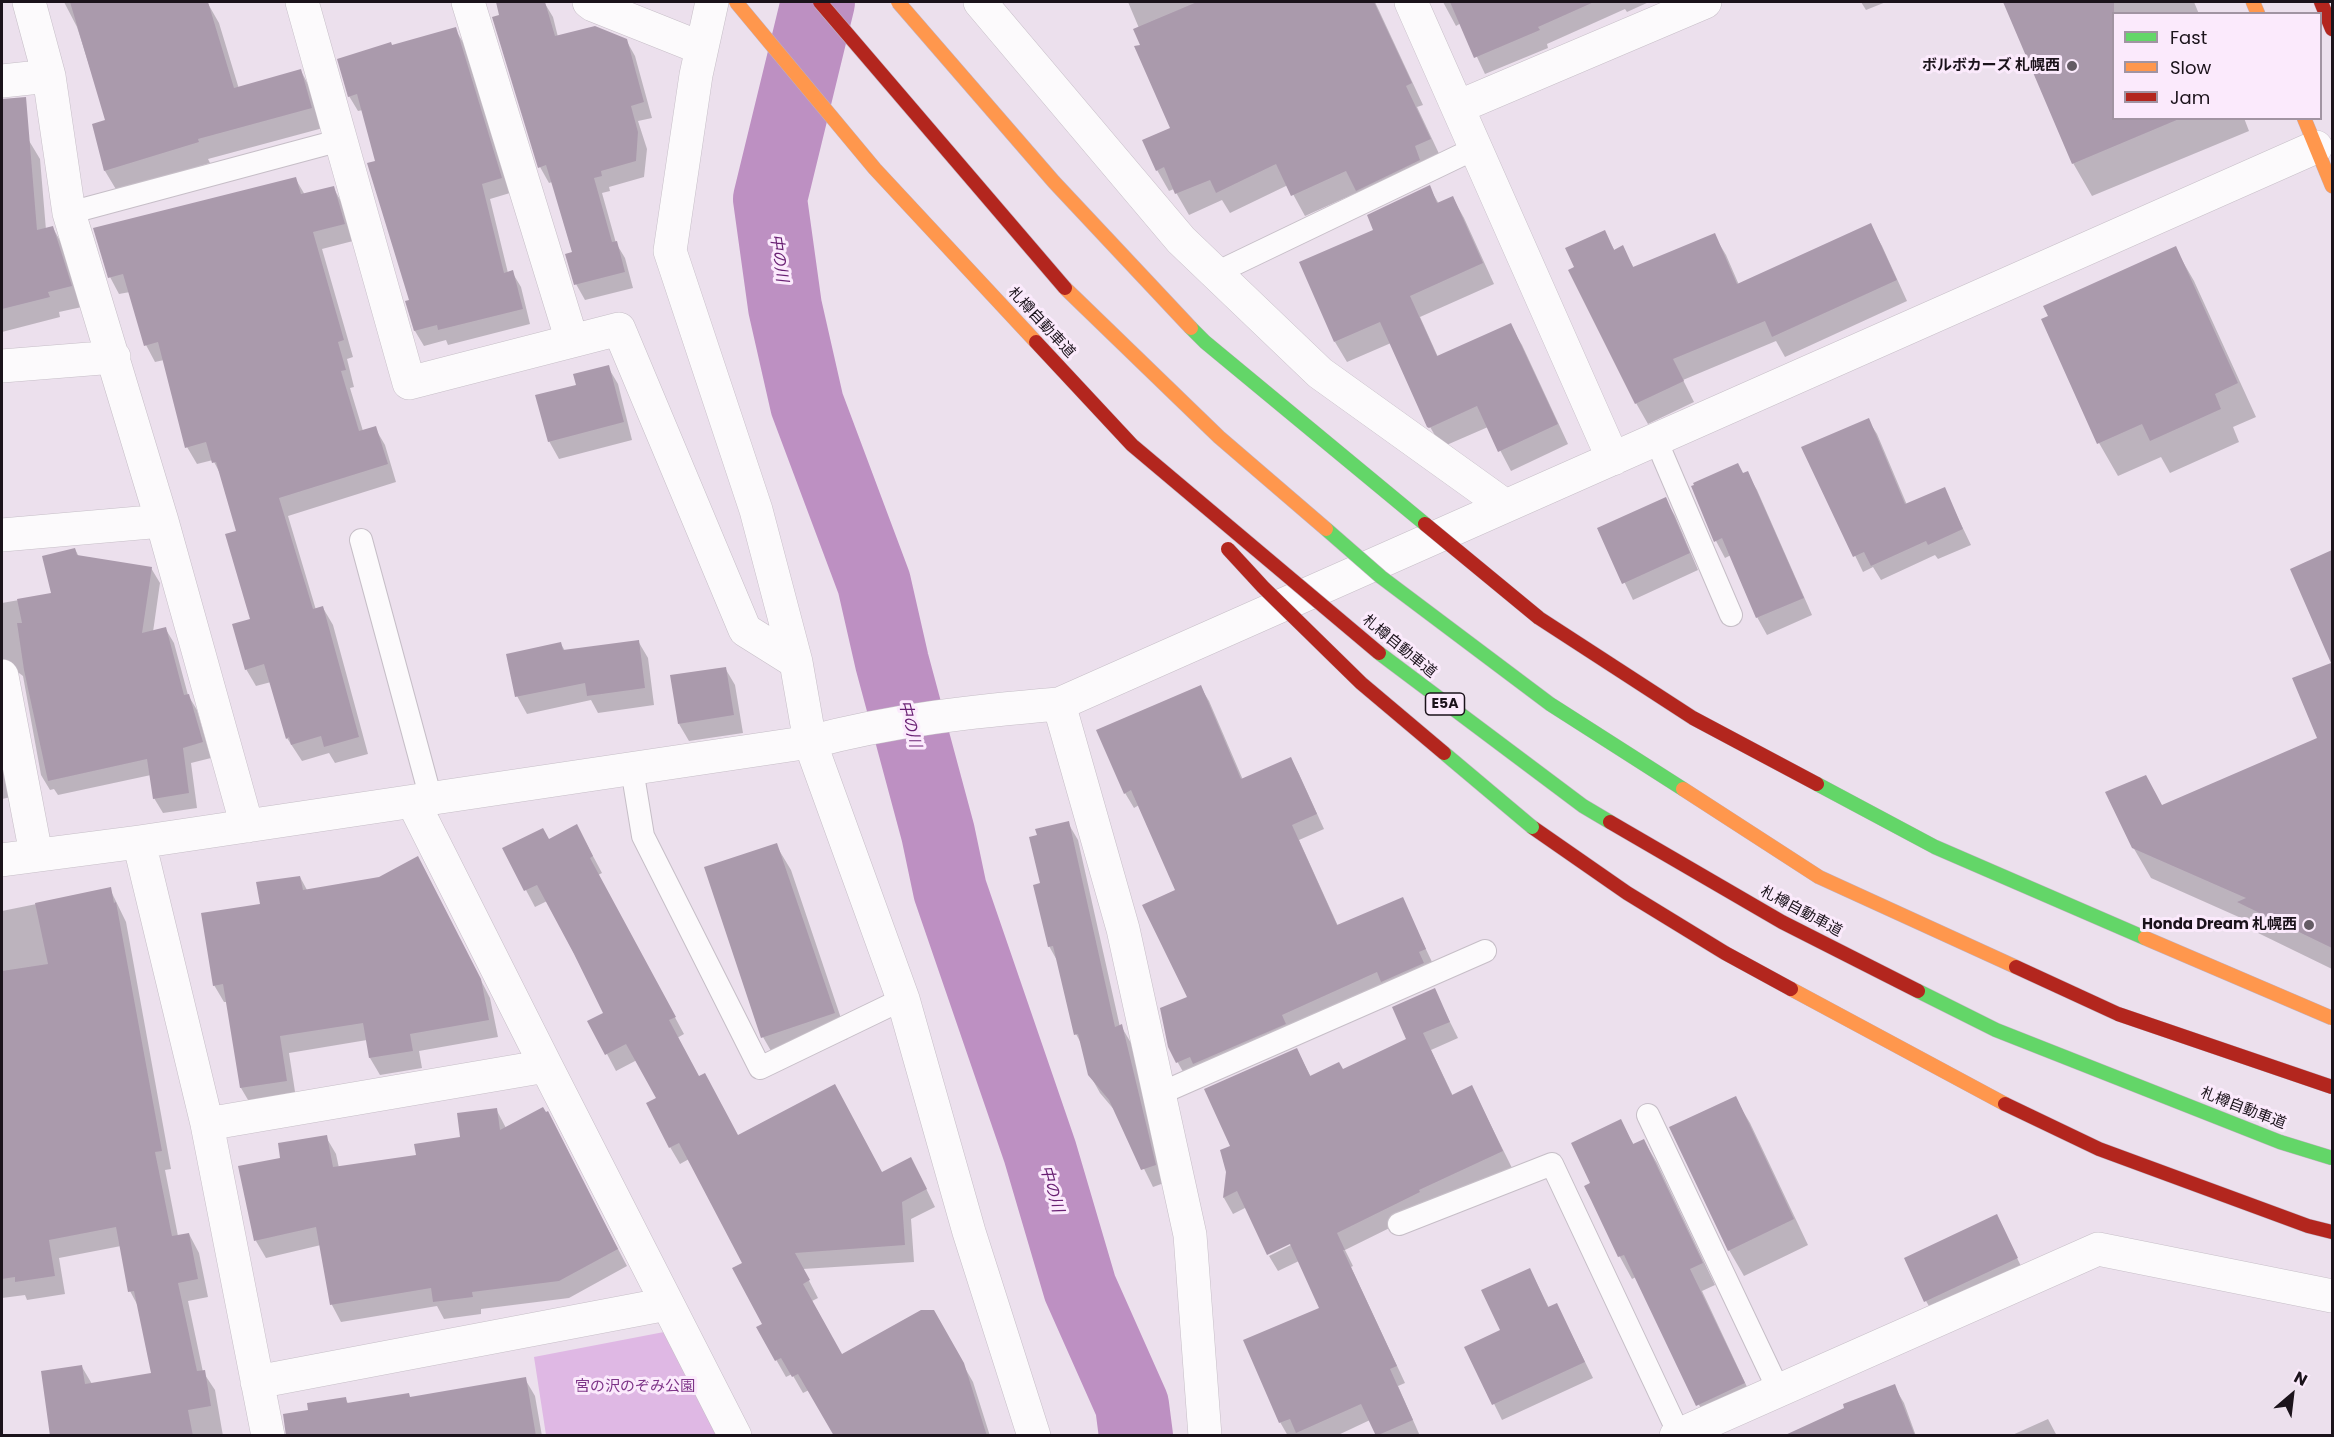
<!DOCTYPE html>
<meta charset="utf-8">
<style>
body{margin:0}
#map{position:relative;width:2334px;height:1437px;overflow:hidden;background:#ece0ed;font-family:Poppins,sans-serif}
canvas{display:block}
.frame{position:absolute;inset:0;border:3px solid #1b131b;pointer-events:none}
.legend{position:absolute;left:2112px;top:12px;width:210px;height:108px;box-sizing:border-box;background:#fbeafc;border:2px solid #a194a2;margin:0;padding:8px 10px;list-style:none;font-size:18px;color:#1b131b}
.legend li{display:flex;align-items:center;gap:12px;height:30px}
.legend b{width:30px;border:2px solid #a194a2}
.north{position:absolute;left:2262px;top:1365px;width:60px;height:60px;-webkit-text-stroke:4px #fbeafc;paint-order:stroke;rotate:28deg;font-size:16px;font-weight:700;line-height:24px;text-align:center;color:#1b131b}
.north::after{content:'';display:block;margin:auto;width:21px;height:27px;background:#1b131b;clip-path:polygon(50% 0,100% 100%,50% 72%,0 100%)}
</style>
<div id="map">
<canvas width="2334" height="1437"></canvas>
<div class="frame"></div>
<ul class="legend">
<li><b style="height:8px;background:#63d668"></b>Fast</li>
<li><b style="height:8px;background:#ff974d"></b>Slow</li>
<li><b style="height:8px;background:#b3261e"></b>Jam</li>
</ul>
<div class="north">N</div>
</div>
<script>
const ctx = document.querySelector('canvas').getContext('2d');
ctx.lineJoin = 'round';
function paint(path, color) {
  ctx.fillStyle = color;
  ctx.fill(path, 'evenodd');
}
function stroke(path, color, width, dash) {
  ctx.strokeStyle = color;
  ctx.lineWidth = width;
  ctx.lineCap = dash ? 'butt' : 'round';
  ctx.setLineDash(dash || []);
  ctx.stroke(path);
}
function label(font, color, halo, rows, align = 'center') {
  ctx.font = font + ' Poppins,"Noto Sans JP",sans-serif';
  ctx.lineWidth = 6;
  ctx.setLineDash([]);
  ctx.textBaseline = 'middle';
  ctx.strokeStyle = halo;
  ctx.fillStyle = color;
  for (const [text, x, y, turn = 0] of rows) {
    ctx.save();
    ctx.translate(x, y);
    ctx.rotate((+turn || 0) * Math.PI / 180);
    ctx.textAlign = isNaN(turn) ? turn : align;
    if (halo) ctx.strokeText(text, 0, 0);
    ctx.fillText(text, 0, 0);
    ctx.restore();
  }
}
paint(new Path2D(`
 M664,1332L718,1435H546L534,1357Z`), '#dfb8e4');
paint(new Path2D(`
 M64,2H155L160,16L207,2L219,23L239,89L301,71L312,92L323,128L208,159L210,163L117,191L105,171L94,125L107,121L77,27Z
 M497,2H536V4L544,2L553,17L558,37L626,40L635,56L652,118L638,121L647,149L644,177L609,187L610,191L602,193L616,243L625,258L633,288L585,300L576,284L573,254L552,182L549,183L540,167Z
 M1128,2H1302L1305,7L1317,2H1375L1423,105L1417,107L1442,160L1358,192L1305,216L1288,185L1230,213L1222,200L1189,215L1174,189L1169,191L1157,170L1172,129L1142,45L1139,28Z
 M1443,2H1649L1627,12L1625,9L1547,44L1548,48L1485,74L1461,23L1456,26Z
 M1861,2H1886L1866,10Z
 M2005,2H2194L2199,14H2114V118H2244L2249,131L2092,196L2073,163Z
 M455,29L464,44L510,193L490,199L508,273L512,272L521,287L530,324L448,345L446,340L424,346L415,331L407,302L411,301L363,110L358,111L349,96L393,47Z
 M14,126L28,139L40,159L46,230L53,228L64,248L82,307L59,312L60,317L2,332V127Z
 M295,178L305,195L333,187L343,205L353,241L322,249L353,357L347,359L354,387L350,388L363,431L375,428L385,445L396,482L288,516L316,610L323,608L333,625L368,754L335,763L329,753L302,761L287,738L271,682L256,686L246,669L252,620L237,532L223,479L213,460L197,464L187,447L164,360L155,362L146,345L130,292L119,294L110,277Z
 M1429,187L1439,204L1453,198L1464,218L1494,284L1420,317L1438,357L1510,325L1522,345L1568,444L1511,471L1488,427L1442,447L1430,427L1391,343L1347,362L1335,342L1375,231Z
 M1870,225L1882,246L1907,301L1785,357L1776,341L1683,380L1694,402L1648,424L1636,403L1576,268L1604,232L1615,251L1622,247L1634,268L1714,235L1726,255L1739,285Z
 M2175,248L2194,281L2256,417L2233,427L2239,442L2170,473L2161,457L2118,476L2099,443Z
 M608,367L618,384L632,440L559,459L549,441L578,386Z
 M1868,420L1877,434L1907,505L1944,489L1971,545L1938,559L1935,555L1881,580L1873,567L1863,572L1803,448Z
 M1747,473L1757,490L1812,615L1767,635L1757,617L1731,555L1725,558L1716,541L1743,474Z
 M1665,499L1675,516L1698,570L1633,600L1599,529Z
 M75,549L79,557L151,568L160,583L153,632L165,628L174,643L188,695L197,710L211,758L191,763L197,808L163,813L154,798L151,775L58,795L54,789L50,790L41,775L23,676L19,673L8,672L2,675V603L53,594Z
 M2332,552V663L2292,570Z
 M638,641L648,658L654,705L598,713L591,700L527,714L517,696L561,644L565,651Z
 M2332,664V969L2256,932L2250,922L2151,878L2133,847L2162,806L2319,738L2294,679Z
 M725,668L735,685L743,733L689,741L679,724Z
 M1200,686L1209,701L1243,780L1291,759L1299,774L1324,829L1299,840L1338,926L1402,899L1433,964L1186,1077L1169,1047L1189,998L1177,890L1139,805L1134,808L1125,793Z
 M2,749L11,797L2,799Z
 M1068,823L1078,840L1120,1027L1121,1026L1131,1043L1164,1183L1153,1187L1116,1112L1100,1093L1090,1075L1083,1047L1076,1034L1059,964L1049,946L1042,884Z
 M549,840L586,843L602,873L598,875L684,1034L677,1038L699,1078L738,1137L882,1173L920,1176L935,1207L911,1219L914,1262L803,1269L818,1298L812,1301L842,1356L933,1312L973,1382L990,1436H836L809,1390L803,1393L792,1374L786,1377L758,1328L764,1325L744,1263L689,1159L680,1164L670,1147L658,1099L637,1060L616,1071L607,1054L605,1013L547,901L535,907L504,849Z
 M776,845L791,870L848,1039L778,1063L763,1037Z
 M427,875L490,998L498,1037L419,1051L422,1068L380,1075L370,1058L367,1040L289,1053L296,1098L251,1105L241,1088L228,1002H224L214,985L261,905L300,877L307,890Z
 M110,889L126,922L171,1169L165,1170L178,1236L189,1234L199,1253L208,1297L188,1301L203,1372L215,1390L223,1436H139L153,1374L138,1306L130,1291L121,1246L59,1258L65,1294L27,1300L25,1295L2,1298V1239L6,1238L2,1210V911Z
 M1434,990L1458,1038L1431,1050L1453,1096L1472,1087L1512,1168L1427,1207L1428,1209L1345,1250L1353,1266L1351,1267L1405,1383L1398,1386L1420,1436H1377L1370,1420L1336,1436H1288L1280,1422L1321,1309L1299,1261L1278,1271L1269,1256L1297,1242L1247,1207L1233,1214L1224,1198L1232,1146L1297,1050L1311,1077L1343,1071L1408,1040Z
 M1735,1098L1750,1123L1808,1245L1744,1276L1729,1250Z
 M496,1109L506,1128L555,1129L627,1266L569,1298L481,1309V1314L444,1319L437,1306L341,1322L332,1305L321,1245L266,1258L256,1241L282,1159L326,1137L336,1154L339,1168L418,1156L462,1138Z
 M1620,1121L1634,1145L1644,1141L1657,1163L1715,1285L1702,1291L1756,1406L1710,1427L1636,1277L1632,1279L1620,1257L1592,1200V1184Z
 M1996,1216L2026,1276L1936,1318L1926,1301Z
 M1530,1270L1549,1308L1557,1305L1593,1378L1502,1420L1466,1347L1502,1331Z
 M82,1367L92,1384L98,1429L43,1372Z
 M525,1379L535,1396L542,1436H313L345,1398L349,1405L410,1398Z
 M1894,1386L1904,1403L1916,1436H1786Z
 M2048,1419L2057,1436H2010Z`), '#0003');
stroke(new Path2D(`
 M818,2L770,199L785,307L807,404L874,583L892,662L938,833L950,890L1040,1152L1080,1288L1132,1405L1136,1436`), '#bd90c2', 74);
paint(new Path2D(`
 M70,2H208L234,88L301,69L312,108L198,139L199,142L104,171L92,124L105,120Z
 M496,2H545L555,36L595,26L627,39L644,102L631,106L638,132L636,161L601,171L602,176L594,178L612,242L617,241L625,272L574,285L565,254L572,252L553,188L546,165L538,168L492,17L499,15Z
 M1197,2H1374L1412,83L1406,86L1431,139L1415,146L1420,160L1356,191L1346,171L1291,196L1276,164L1216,193L1210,180L1175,194L1164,167L1156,171L1142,140L1170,128L1134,46L1140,45L1133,29Z
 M1450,2H1594L1538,27L1540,30L1474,58Z
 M2003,2H2114V118L2179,119L2072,164Z
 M456,27L502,178L482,184L504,273L513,270L523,309L438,330L437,325L414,331L405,301L409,300L367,163L375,161L357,94L348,97L337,59L391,42L392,45Z
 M26,97L37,230L53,226L72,286L48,292L50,297L2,309V99Z
 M296,177L301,194L334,186L345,224L313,232L344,340L338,342L346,370L341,371L359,431L376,426L388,464L279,498L313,609L323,606L359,737L324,747L321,736L291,745L289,737L286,739L264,664L245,670L232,624L250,619L225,534L236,531L216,462L212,463L206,442L185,448L158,342L144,346L123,274L108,278L93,228Z
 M1430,185L1437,203L1453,196L1483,263L1410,296L1437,356L1511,323L1558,424L1498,452L1477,406L1429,428L1427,427L1380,322L1334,342L1299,262L1373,230L1367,215Z
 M1871,223L1897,280L1772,337L1765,321L1673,359L1684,381L1635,404L1568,270L1574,267L1565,248L1605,230L1614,250L1623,245L1633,267L1715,233L1737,284Z
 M2176,246L2238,383L2215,394L2221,409L2150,441L2142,424L2097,444L2041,319L2048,316L2043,306Z
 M609,365L624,422L548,442L535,395L576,385L573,374Z
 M1869,418L1905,504L1945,487L1963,529L1928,545L1926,541L1871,566L1864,552L1853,557L1801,447Z
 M1738,463L1743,473L1748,471L1804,598L1756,618L1722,538L1714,542L1691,486L1694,485L1693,483Z
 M1666,497L1690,553L1622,584L1597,528Z
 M75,548L77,555L152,567L142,633L166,627L184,695L189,694L203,742L183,748L189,793L153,799L147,759L48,781L24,670L17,623H22L17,599L51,593L42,556Z
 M2332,550V948L2237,902L2246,898L2132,848L2105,792L2146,775L2162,805L2317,738L2292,678L2331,663L2290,569Z
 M639,640L645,688L587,696L585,683L515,697L506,654L561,642L563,650Z
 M726,667L734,715L678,724L670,675Z
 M1201,685L1241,779L1291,757L1317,814L1292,825L1337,925L1403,897L1426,949L1419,952L1424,963L1381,982L1377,972L1282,1015L1286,1024L1193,1064L1190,1057L1176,1063L1168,1047L1160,1008L1187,997L1142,905L1175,890L1131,790L1124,794L1096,730Z
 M1069,821L1115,1027L1122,1024L1156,1165L1141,1170L1109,1100L1088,1075L1078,1034L1074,1035L1053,946L1048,947L1033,885L1040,883L1029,837L1037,835L1035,829Z
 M577,824L593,856L590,858L676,1017L669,1020L699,1076L705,1073L738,1135L835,1084L882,1172L911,1157L927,1189L902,1202L905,1245L795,1253L810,1280L803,1284L842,1354L921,1310H934L964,1363L987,1436H834L798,1374L792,1377L781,1358L775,1361L756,1327L762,1324L732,1268L742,1263L679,1143L669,1148L646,1103L656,1098L626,1044L605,1055L587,1021L603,1013L574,954L537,885L524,891L502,848L543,828L549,839Z
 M777,843L835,1013L761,1038L704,867Z
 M418,856L481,979L489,1020L410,1034L413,1051L369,1058L363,1023L280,1036L287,1081L240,1088L223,984L213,986L201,913L260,904L256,882L300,876L303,890L379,877Z
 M111,887L114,903L116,902L162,1151L155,1152L172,1236L189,1233L198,1279L178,1283L197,1371L205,1370L211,1406L188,1410L193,1436H50L41,1371L82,1365L85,1384L151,1373L134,1291L128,1292L116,1227L49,1240L55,1276L15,1282V1277L2,1279V971L48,964L35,903Z
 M1435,988L1450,1022L1423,1033L1452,1095L1472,1085L1503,1151L1419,1190L1420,1192L1337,1233L1345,1250H1343L1397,1366L1390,1369L1413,1420L1376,1436L1361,1404L1296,1433L1290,1419L1279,1423L1243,1340L1319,1308L1290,1244L1267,1255L1237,1191L1223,1198L1226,1172L1220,1150L1230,1146L1204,1089L1297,1048L1310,1076L1339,1062L1343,1069L1406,1039L1392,1007Z
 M1736,1096L1794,1219L1728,1251L1669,1127Z
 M543,1107L546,1112L548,1111L618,1249L559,1281L472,1292L473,1297L433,1302L431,1288L330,1305L316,1227L254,1241L238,1166L280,1158L278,1143L327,1135L333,1167L416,1155L414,1144L460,1137L457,1113L497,1108L500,1130Z
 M1621,1119L1633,1144L1644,1139L1703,1263L1690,1269L1745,1383L1696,1406L1624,1255L1618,1257L1591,1200L1584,1186L1590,1183L1571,1143Z
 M1997,1214L2018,1258L1924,1302L1904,1258Z
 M1530,1268L1548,1307L1557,1303L1585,1362L1492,1405L1464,1347L1500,1330L1481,1290Z
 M526,1377L536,1436H286L283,1414L308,1410L307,1403L346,1397L347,1403L409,1393L410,1397Z
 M1895,1384L1915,1436H1783L1844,1408L1843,1404Z`), '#aa9aac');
const lane = new Path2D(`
 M69,213L341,140
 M1216,273L1476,148
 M1656,440L1731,615
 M361,540L431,799
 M632,769L643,836L760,1068L903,999
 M1159,1094L1485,951
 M1648,1115L1779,1391
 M1399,1224L1552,1164L1679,1434`);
const street = new Path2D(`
 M29,2L49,76L69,213L162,521L247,826
 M302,2L409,383L619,329L745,630L796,662
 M468,2L572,341
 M589,2L593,5L701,48
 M712,2L696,75L670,251L756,510L796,662L810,742L903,999L969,1232L1034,1436
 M980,2L1181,240L1320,373L1504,505
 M1411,2L1613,459
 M2,81L49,76
 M1458,107L1705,2
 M2,366L114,357
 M2,535L162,521
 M2,676L36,854
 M1059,704L1123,929L1190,1235L1205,1436
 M413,802L546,1066L735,1436
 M139,842L207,1124L268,1436
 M2,860L139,842L810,742C892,720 975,711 1059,704L2316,147
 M207,1124L546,1066
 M257,1382L667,1304
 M1676,1436L2098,1249L2332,1296`);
const slow = new Path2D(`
 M2253,2L2258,14
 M2304,118L2332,186
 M1791,989L2005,1104`);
const jam = new Path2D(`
 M2321,2L2332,29
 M1532,827L1627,893L1725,953L1791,989
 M2005,1104L2099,1149L2308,1226L2332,1232`);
stroke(lane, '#c6bec7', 24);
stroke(street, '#c6bec7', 34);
stroke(slow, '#c0b2c1', 15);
stroke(jam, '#c0b2c1', 15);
stroke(lane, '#fcfafc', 22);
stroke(street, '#fcfafc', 33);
stroke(slow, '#ff974d', 14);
stroke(jam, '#b3261e', 14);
const fastBridge = new Path2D(`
 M1191,328L1205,342L1425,524
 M1326,529L1381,577L1550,704L1683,789
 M1379,653L1583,806L1610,822
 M1444,753L1532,827
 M1817,784L1935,847L2145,938
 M1918,991L1996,1030L2280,1142L2332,1158`);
const slowBridge = new Path2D(`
 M736,2L875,169L1036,342
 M898,2L1054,182L1191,328
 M1065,288L1219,437L1326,529
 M1683,789L1819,877L2016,967
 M2145,938L2332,1018`);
const jamBridge = new Path2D(`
 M820,2L1065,288
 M1036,342L1132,445L1379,653
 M1425,524L1539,618L1693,718L1817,784
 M1228,549L1263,587L1361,683L1444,753
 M1610,822L1782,922L1918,991
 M2016,967L2118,1014L2332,1087`);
stroke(fastBridge, '#c0b2c1', 15, []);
stroke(slowBridge, '#c0b2c1', 15, []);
stroke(jamBridge, '#c0b2c1', 15, []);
stroke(fastBridge, '#63d668', 14);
stroke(slowBridge, '#ff974d', 14);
stroke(jamBridge, '#b3261e', 14);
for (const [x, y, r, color] of [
 [2072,66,6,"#645b64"],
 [2309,925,6,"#645b64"]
]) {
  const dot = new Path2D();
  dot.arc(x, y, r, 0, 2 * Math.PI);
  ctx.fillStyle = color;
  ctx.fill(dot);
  stroke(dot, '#fbeafc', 2);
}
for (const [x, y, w] of [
 [1445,704,39]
]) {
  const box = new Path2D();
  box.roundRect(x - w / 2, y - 11, w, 22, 4.5);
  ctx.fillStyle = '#fbeafc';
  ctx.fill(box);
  stroke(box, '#1b131b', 1.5);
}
label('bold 14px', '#1b131b', null, [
 ["E5A",1445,704]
]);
label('bold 15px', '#1b131b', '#fbeafc', [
 ["ボルボカーズ 札幌西",2060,66],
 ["Honda Dream 札幌西",2297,925]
], 'right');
label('15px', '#1b131b', '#fbeafc', [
 ["札樽自動車道",1041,323,47],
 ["札樽自動車道",1399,647,39],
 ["札樽自動車道",1801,912,28],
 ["札樽自動車道",2243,1109,21]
]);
label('15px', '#7d3487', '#fbeafc', [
 ["宮の沢のぞみ公園",635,1387]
]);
label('italic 16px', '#681f72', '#fbeafc', [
 ["中の川",778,258,82],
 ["中の川",909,724,76],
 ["中の川",1051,1189,74]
]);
</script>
